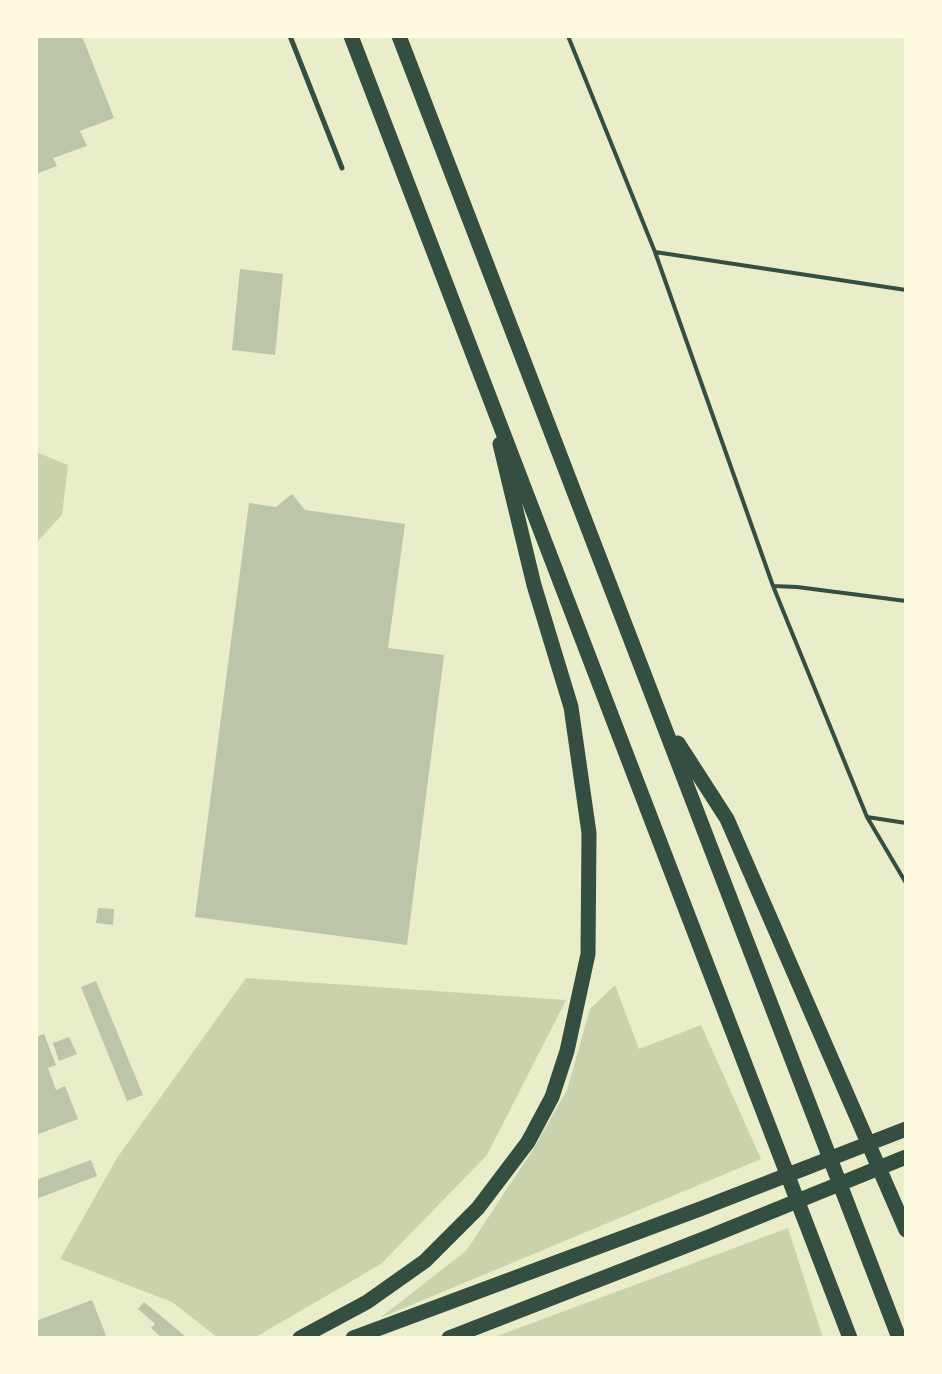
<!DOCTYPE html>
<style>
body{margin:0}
#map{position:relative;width:942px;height:1374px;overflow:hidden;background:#e9edc9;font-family:"Public Sans",sans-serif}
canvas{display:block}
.frame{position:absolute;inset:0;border:38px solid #fefae0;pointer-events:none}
</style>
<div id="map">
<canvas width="942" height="1374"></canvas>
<div class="frame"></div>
</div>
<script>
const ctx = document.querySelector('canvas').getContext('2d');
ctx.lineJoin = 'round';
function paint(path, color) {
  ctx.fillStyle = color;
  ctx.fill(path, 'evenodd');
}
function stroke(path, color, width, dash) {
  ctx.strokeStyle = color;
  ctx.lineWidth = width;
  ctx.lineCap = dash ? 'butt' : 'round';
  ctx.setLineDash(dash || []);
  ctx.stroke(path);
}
paint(new Path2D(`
 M36,452L68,465L62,515L36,543Z
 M246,978L566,1000L487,1155L381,1264L254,1338H218L172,1302L60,1259L117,1158Z
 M615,985L639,1049L701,1025L761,1159L380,1318L466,1251L534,1148L567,1090L590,1009Z
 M788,1228L823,1338H492Z`), '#cad2ad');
paint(new Path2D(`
 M36,36H82L114,118L80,131L87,146L53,158L57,166L36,174Z
 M240,269L283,274L275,355L232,350Z
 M292,494L305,510L405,524L388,648L444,655L407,945L195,917L249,503L276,507Z
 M98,908L114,909L113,925L96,923Z
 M96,981L143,1095L127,1101L81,987Z
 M44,1034L56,1065L48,1068L56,1090L65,1086L78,1119L36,1135V1037Z
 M69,1037L77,1054L59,1061L53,1043Z
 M91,1160L97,1176L36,1199V1180Z
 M92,1300L107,1338H36V1321Z
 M144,1302L161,1316L187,1338H162L151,1328L155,1324L138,1309Z`), '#bcc5a7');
stroke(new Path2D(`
 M568,36L655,252L773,586L867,817L906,883
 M655,252L906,290
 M773,586L797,587L906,601
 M867,817L906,823`), '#344e41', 4);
stroke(new Path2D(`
 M290,36L342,168`), '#344e41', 5);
stroke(new Path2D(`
 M351,36L850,1338
 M399,36L899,1338
 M678,743L727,819L906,1230
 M300,1338L367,1302L425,1261L478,1208L528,1142L552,1097L567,1051L588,954L589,833L571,707L534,585L500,444
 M353,1338L700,1209L906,1129
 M449,1338L706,1238L906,1157`), '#344e41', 15);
</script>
